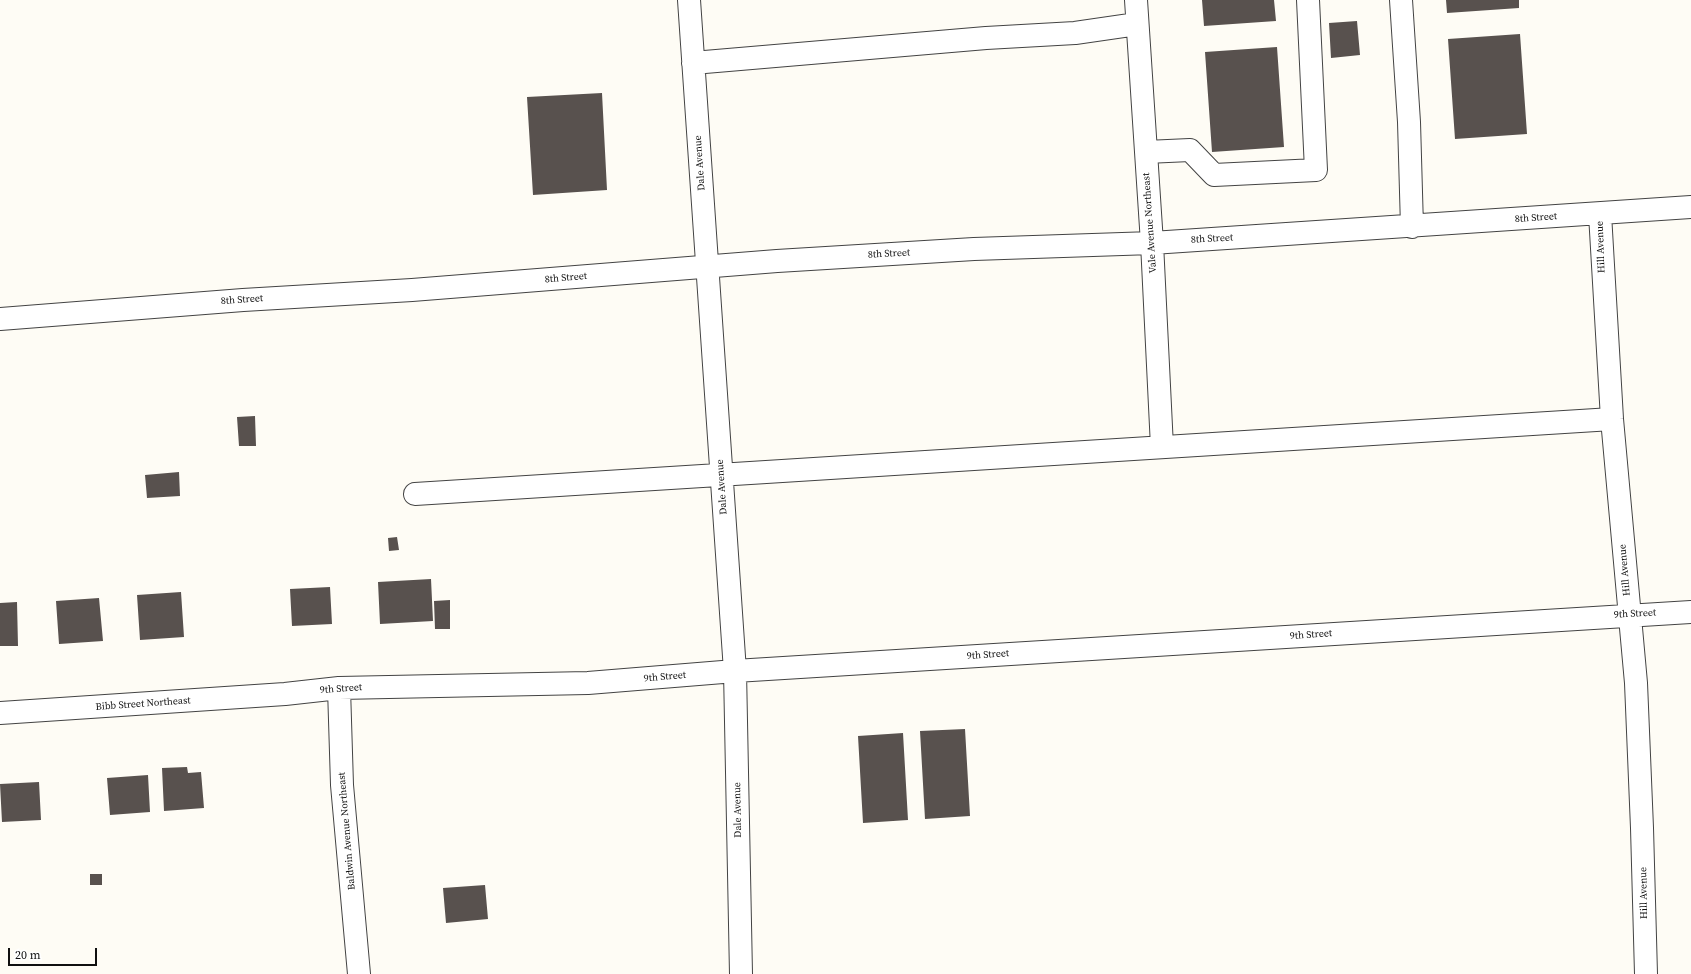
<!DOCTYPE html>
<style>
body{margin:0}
#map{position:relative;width:1691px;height:974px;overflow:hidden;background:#fefcf5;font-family:"Source Serif 4",serif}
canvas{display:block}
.scale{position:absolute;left:8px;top:948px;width:89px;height:18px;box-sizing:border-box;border:2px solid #101010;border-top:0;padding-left:5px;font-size:12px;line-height:14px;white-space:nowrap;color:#101010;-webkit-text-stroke:3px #fff;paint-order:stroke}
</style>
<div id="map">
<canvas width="1691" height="974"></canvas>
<div class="scale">20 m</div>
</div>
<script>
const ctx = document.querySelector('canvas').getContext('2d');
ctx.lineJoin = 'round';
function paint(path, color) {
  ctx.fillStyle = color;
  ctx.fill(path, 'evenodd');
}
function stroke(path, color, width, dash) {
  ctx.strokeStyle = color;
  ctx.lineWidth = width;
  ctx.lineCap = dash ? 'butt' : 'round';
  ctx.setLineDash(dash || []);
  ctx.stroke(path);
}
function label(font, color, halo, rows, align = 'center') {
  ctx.font = font + ' "Source Serif 4",serif';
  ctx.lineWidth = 4;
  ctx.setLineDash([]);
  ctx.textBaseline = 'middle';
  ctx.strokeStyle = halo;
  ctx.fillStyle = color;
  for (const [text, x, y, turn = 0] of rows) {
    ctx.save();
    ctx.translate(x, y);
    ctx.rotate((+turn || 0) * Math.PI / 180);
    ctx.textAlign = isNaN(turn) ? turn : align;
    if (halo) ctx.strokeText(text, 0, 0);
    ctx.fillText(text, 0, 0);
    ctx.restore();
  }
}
paint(new Path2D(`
 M1202,0H1274L1276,21L1204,26Z
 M1446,0H1519V8L1447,13Z
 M1357,21L1360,55L1331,58L1329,23Z
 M1520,34L1527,134L1455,139L1448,39Z
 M1277,47L1284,147L1212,152L1205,52Z
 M602,93L607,190L533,195L527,97Z
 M255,416L256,446H239L237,417Z
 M179,472L180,496L147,498L145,475Z
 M397,537L399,550L389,551L388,538Z
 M431,579L433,621L380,624L378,582Z
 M330,587L332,624L292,626L290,589Z
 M181,592L184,637L140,640L137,595Z
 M99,598L103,641L59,644L56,601Z
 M450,600V629H435L434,601Z
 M17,602L18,646H0V603Z
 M965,729L970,816L925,819L920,731Z
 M903,733L908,820L863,823L858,736Z
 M187,767L188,773L201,772L204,808L164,811L162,768Z
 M148,775L150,812L110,815L107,778Z
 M39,782L41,820L2,822L0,784Z
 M90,874H102V885H90Z
 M485,885L488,919L446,923L443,888Z`), '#58514e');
const minor = new Path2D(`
 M689,0L735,671L741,974
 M1136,0L1152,243L1162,447
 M1401,0L1409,122L1412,227
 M693,63L986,38L1075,33L1137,24
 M1146,152L1190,150L1214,175L1316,170L1308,0
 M1600,214L1612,419L1636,683L1642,828L1646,974
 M0,319L243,300L412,290L777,261L974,249L1152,243L1691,207
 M415,494L1612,419
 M339,688L342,785L359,974
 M0,713L285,694L339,688L588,683L735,671L1691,612`);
stroke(minor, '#434343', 24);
stroke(minor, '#fff', 22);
label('10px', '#101010', '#fff', [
 ["Dale Avenue",700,163,-94],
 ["8th Street",1536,218,-4],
 ["Vale Avenue Northeast",1150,223,-94],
 ["8th Street",1212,239,-3],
 ["Hill Avenue",1601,247,-92],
 ["8th Street",889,254,-3],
 ["8th Street",566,278,-5],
 ["8th Street",242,300,-4],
 ["Dale Avenue",722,487,-94],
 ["Hill Avenue",1625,570,-95],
 ["9th Street",1635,614,-3],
 ["9th Street",1311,635,-4],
 ["9th Street",988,655,-4],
 ["9th Street",665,677,-5],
 ["9th Street",341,689,-4],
 ["Bibb Street Northeast",143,704,-4],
 ["Dale Avenue",738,810,-91],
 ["Baldwin Avenue Northeast",347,831,-95],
 ["Hill Avenue",1644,893,-91]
]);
</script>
